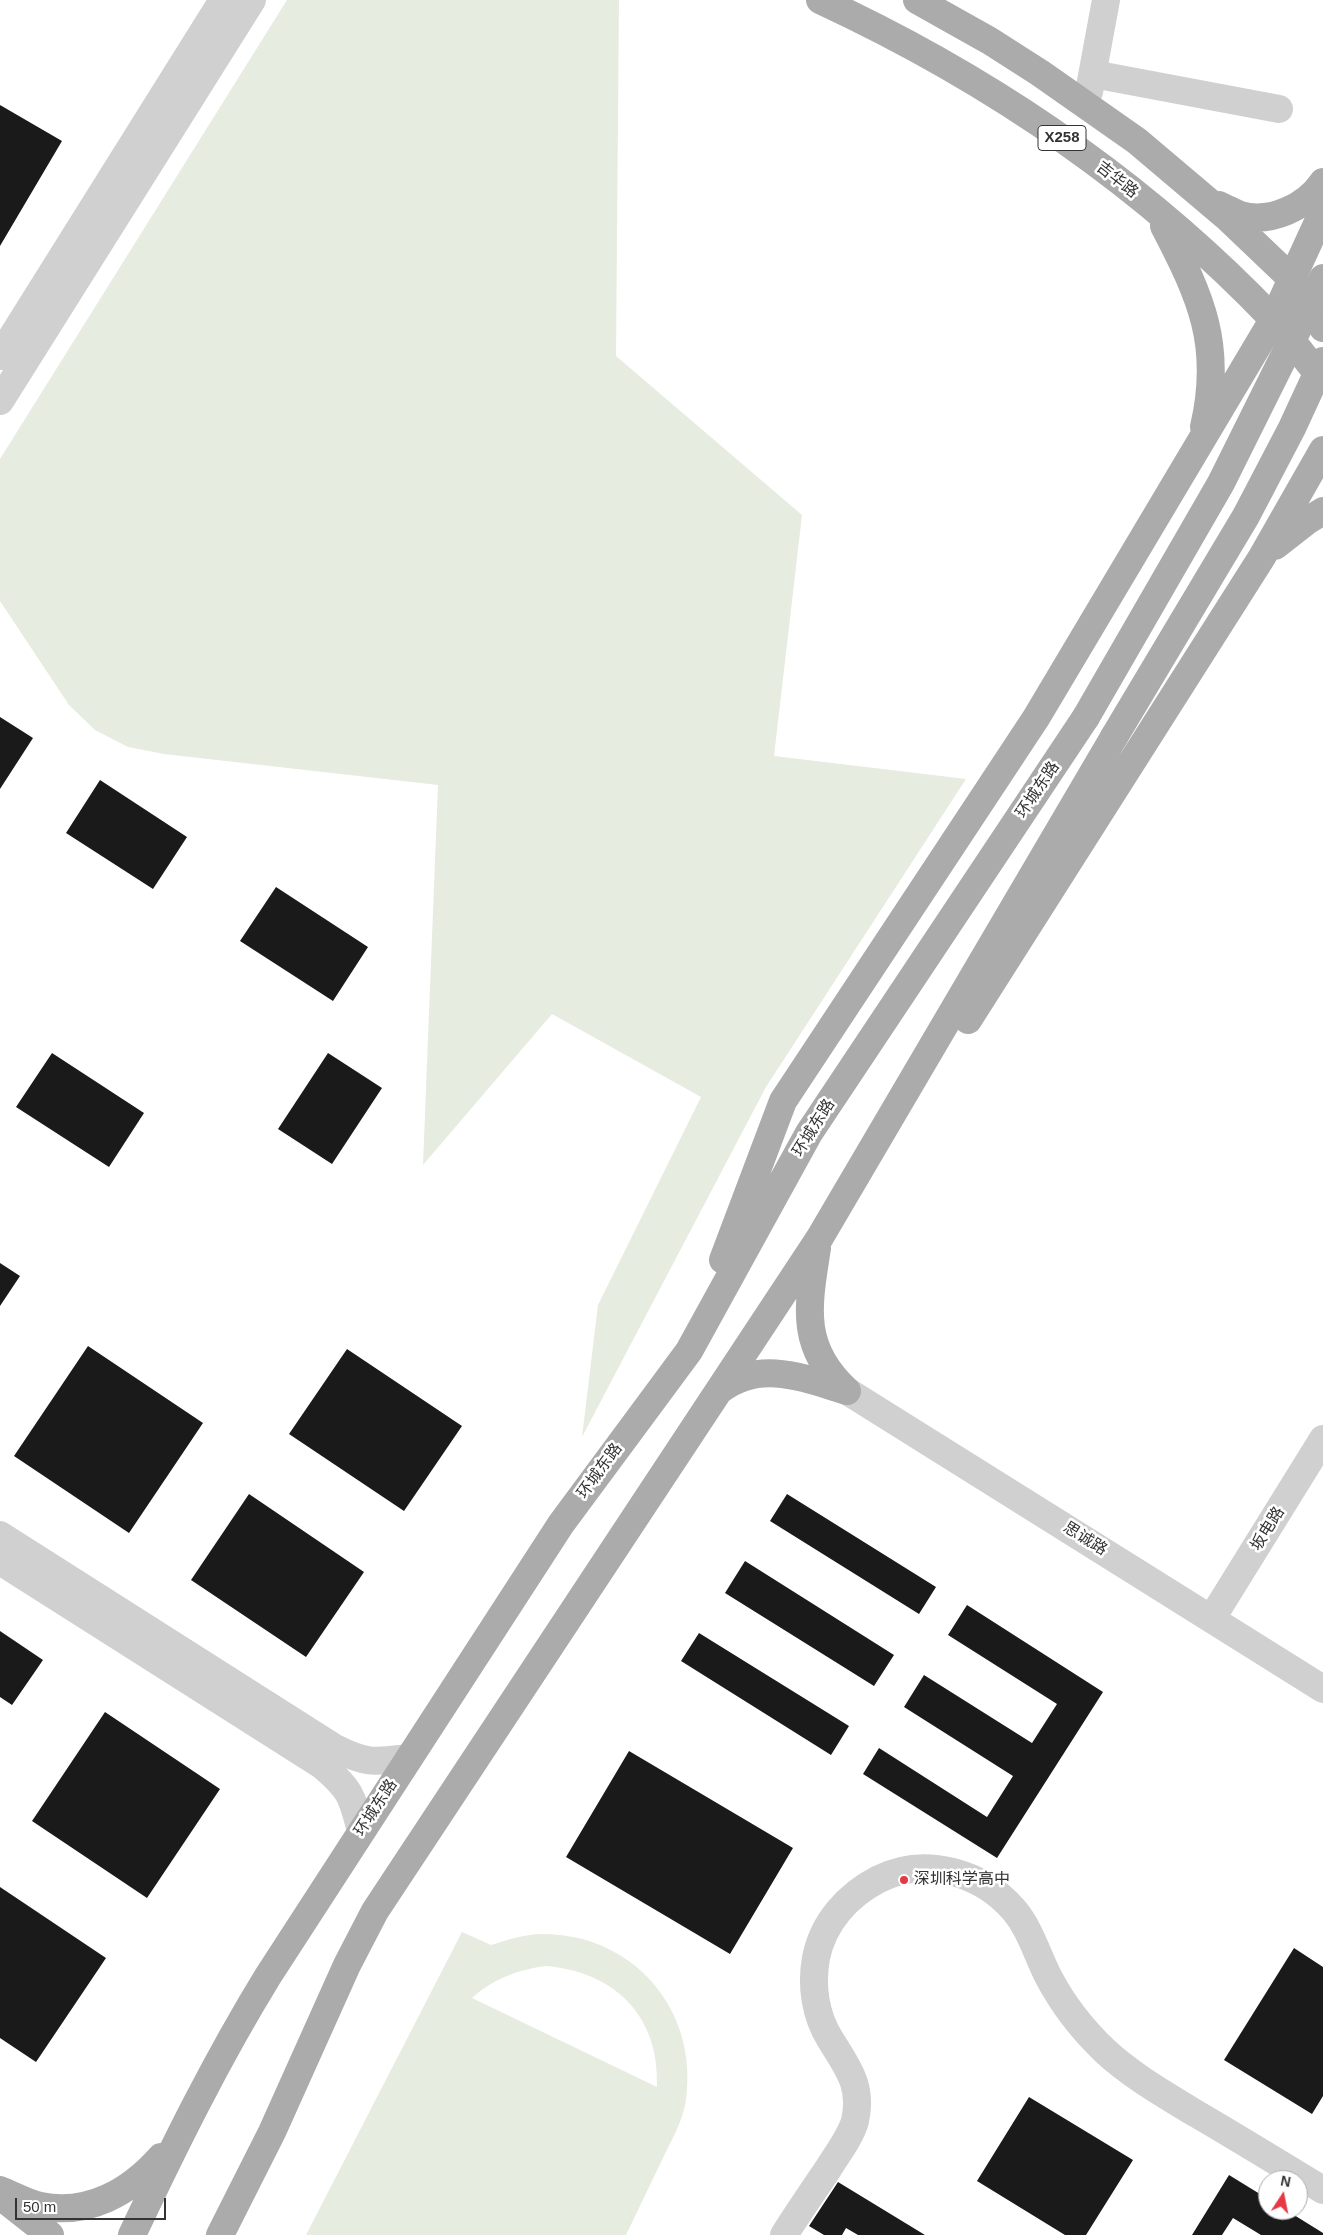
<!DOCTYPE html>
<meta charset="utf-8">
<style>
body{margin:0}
#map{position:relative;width:1323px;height:2235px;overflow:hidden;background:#fff;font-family:Helvetica,sans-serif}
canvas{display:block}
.north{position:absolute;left:1258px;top:2170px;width:50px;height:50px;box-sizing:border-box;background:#fff;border:1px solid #adadad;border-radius:50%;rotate:11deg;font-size:14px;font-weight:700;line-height:20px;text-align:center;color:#333}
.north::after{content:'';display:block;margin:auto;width:18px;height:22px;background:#e63946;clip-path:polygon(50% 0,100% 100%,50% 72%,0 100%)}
.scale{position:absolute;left:15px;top:2198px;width:151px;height:22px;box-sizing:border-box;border:2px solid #333;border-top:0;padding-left:6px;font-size:15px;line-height:18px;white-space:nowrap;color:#333;-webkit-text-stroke:4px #fff;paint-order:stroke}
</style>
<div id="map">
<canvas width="1323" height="2235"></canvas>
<div class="north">N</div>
<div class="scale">50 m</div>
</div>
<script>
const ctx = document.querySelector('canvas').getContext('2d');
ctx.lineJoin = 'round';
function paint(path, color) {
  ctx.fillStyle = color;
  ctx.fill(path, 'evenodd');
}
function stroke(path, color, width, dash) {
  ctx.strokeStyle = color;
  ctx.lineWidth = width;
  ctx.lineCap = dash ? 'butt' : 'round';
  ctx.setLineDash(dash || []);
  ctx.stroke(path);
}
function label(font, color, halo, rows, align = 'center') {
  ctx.font = font + ' Helvetica,"Noto Sans SC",sans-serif';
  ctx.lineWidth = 5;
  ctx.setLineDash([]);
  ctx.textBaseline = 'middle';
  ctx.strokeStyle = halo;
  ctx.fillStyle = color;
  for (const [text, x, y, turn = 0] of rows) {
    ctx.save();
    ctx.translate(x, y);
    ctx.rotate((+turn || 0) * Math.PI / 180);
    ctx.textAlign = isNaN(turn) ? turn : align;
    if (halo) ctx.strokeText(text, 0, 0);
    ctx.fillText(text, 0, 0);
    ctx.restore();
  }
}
paint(new Path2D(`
 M287,0H619L616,356L802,515L774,756L966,779L766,1087L582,1437L598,1305L701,1097L552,1014L423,1165L438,785L164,754L128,747L95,730L69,705L0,601V459Z
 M462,1932L491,1945C507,1940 523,1935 539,1934C632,1932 699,2009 686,2100C683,2121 671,2141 662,2160C650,2185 638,2210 626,2235H306ZM545,1966C614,1971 660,2016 657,2087L472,1998C493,1979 517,1970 545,1966Z`), '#e6ecdf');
paint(new Path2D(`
 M0,105L62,141L0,246Z
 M0,717L33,738L0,789Z
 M100,780L187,837L153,889L66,833Z
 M276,887L368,947L333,1001L240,941Z
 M52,1053L144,1113L109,1167L16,1107Z
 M328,1053L382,1088L332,1164L278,1129Z
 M0,1263L20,1276L0,1306Z
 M88,1346L203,1423L129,1533L14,1456Z
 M347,1349L462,1426L404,1511L289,1434Z
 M249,1494L364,1572L306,1657L191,1580Z
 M787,1494L936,1587L919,1614L770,1521Z
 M745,1561L894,1655L874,1686L725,1593Z
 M967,1605L1103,1692L997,1858L863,1774L879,1748L987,1817L1013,1776L904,1707L924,1675L1032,1743L1057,1704L948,1635Z
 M0,1631L43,1660L12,1705L0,1697Z
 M699,1633L849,1726L831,1755L681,1661Z
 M105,1712L220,1789L147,1898L32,1821Z
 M629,1751L793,1848L730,1954L566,1857Z
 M0,1887L106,1958L36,2062L0,2038Z
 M1294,1948L1323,1967V2096L1312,2114L1224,2060Z
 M1029,2097L1133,2160L1086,2235H1065L977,2181Z
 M1229,2175L1268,2199V2210H1286L1323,2233V2235H1261L1233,2218L1222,2235H1192Z
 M838,2182L925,2235H858L846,2228L842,2235H824L809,2226Z`), '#1a1a1a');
stroke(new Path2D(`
 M1093,74L1279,109
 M1089,92L1106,0
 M0,356L223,0
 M0,401L252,0
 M847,1391L1323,1689
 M0,1535L335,1748C367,1764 374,1762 408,1758
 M0,1561L323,1766C351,1790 352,1796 361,1831
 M1212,1618L1323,1439
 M784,2235C798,2213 813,2191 828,2169C837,2154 850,2138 855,2121C863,2085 847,2067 830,2039C815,2015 811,1985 816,1958C823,1922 848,1895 879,1879C925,1856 981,1872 1014,1910C1030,1929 1037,1954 1048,1976C1062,2003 1083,2030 1105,2051C1132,2076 1164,2094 1195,2113C1238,2138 1280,2164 1323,2190`), '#d0d0d0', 28);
stroke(new Path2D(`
 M820,0C988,78 1144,184 1273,319C1291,338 1306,360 1323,380
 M917,0L990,41L1040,73L1137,141L1228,218L1292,279L1323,328
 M1219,205C1226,208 1233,212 1240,215C1270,224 1306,207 1323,182
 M1164,226C1201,297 1223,345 1204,427
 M1275,546L1307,521L1323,511
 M968,1020L1262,557L1323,450
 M817,1248C808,1306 799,1347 847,1391
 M723,1260L783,1101L1036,718L1273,320L1323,211
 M720,1390C760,1359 804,1378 847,1391
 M0,2190C13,2195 27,2203 40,2206C88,2216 130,2192 161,2157
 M8,2202L50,2235
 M132,2235C174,2146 217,2059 268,1976L561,1524L689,1351L809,1133L1086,717
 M220,2235L272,2132L347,1965L375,1911L819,1239L1114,737`), '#ababab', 28);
stroke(new Path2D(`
 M1086,717L1221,483L1323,278
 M1114,737L1246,516L1292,428L1323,361`), '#ababab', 28);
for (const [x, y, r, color] of [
 [904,1880,5,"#e63946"]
]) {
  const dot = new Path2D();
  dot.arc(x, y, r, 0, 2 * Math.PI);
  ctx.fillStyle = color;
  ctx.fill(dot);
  stroke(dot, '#fff', 2);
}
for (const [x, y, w] of [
 [1062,138,48]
]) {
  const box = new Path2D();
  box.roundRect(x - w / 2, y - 12.5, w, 25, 4);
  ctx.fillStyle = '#fff';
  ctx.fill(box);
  stroke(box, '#333', 1);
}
label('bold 15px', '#333', null, [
 ["X258",1062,138]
]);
label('16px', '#333', '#fff', [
 ["吉华路",1117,180,38],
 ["环城东路",1038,790,-56],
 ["环城东路",814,1128,-58],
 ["环城东路",600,1471,-54],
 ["坂电路",1268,1529,-58],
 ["思诚路",1085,1539,32],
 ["环城东路",376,1808,-57]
]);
label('16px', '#333', '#fff', [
 ["深圳科学高中",914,1880]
], 'left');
</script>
